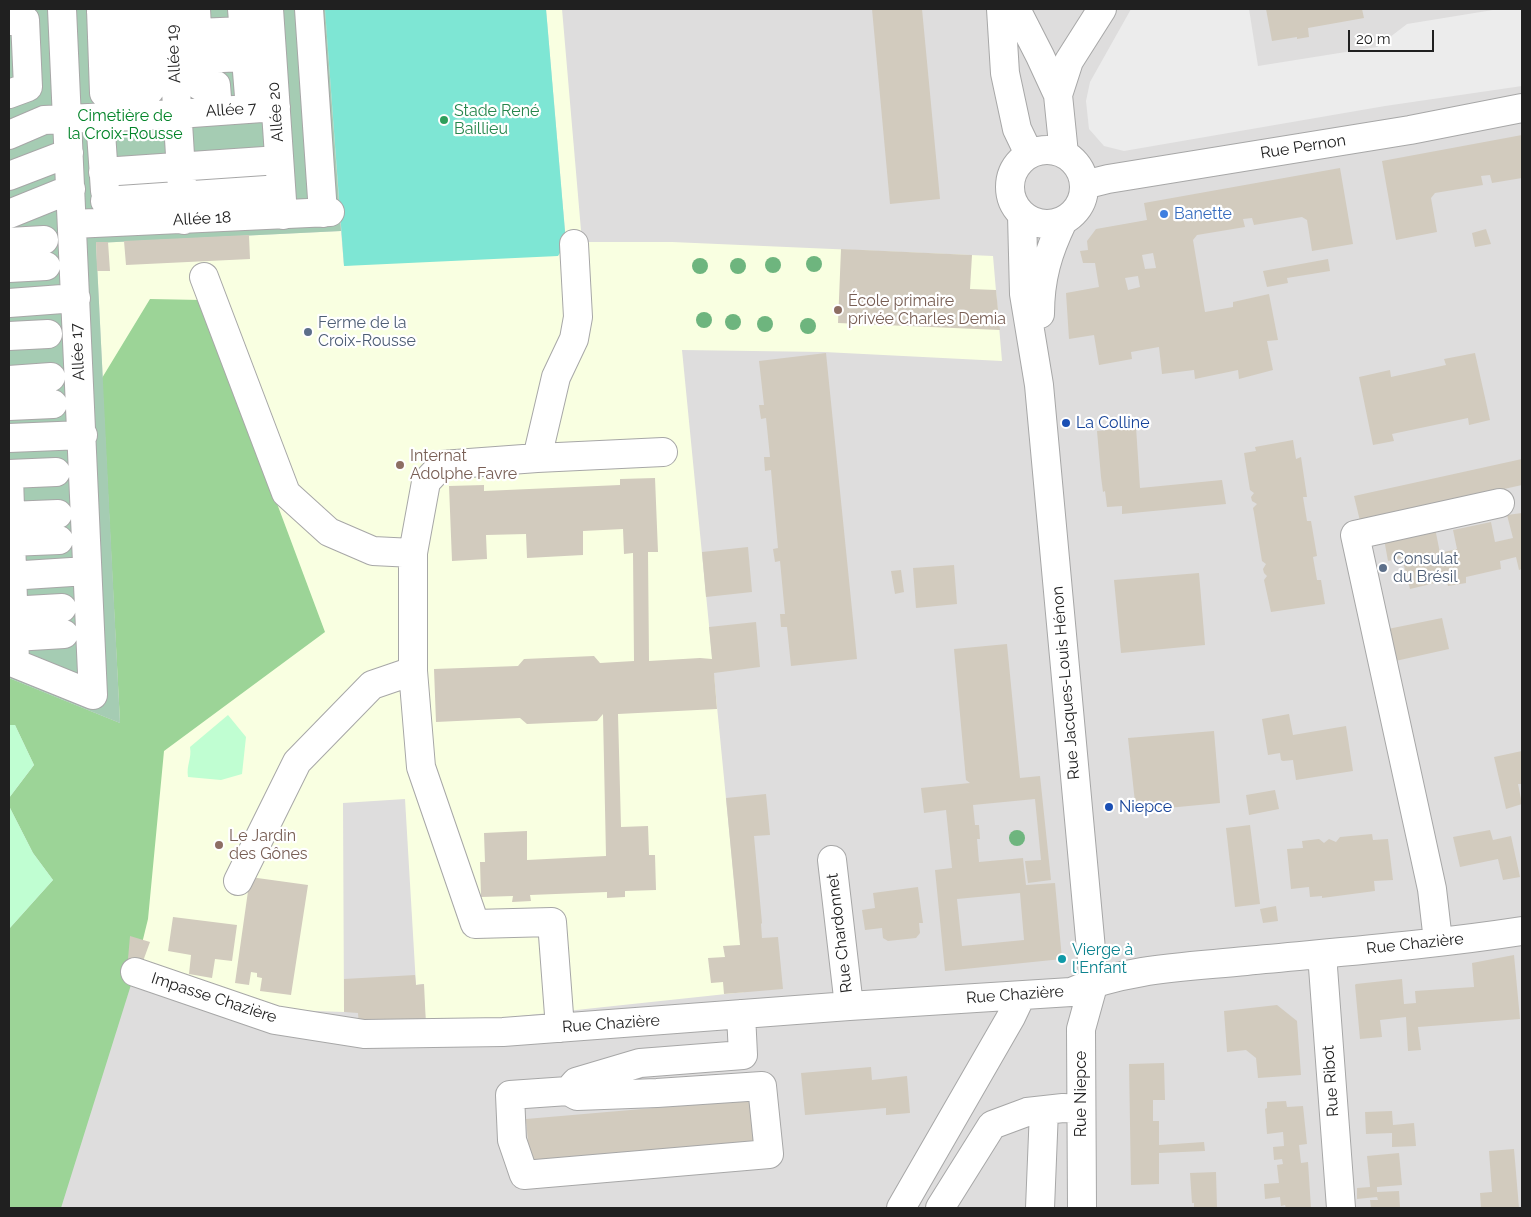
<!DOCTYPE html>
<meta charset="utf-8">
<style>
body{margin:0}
#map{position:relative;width:1531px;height:1217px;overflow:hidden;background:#f1f0e6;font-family:Raleway,sans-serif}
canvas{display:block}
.frame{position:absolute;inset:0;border:10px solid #202020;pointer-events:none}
.scale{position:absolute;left:1348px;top:30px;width:86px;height:22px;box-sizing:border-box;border:2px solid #202020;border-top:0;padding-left:6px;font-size:15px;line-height:18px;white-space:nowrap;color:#202020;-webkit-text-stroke:4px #fff;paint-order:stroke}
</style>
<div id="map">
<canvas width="1531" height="1217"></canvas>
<div class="frame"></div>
<div class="scale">20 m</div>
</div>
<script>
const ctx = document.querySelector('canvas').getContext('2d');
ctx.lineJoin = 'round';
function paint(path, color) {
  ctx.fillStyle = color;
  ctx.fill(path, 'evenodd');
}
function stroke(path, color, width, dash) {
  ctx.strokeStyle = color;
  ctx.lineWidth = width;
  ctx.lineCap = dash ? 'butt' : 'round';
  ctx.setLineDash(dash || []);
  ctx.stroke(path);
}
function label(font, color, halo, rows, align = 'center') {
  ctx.font = font + ' Raleway,sans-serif';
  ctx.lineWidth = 4.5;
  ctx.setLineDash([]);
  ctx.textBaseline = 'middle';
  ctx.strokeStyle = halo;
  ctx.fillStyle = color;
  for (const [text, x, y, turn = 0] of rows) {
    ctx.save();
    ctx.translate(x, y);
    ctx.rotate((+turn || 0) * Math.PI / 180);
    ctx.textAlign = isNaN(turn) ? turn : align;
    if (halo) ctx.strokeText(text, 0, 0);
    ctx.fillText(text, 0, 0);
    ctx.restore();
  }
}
paint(new Path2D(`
 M9,9H1522V1208H9Z`), '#dedddd');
paint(new Path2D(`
 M546,9H562L582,242H672L993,256L1002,361L824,352L682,350L745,992L426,1026L423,984L416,985L405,799L343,803L344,1012L289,1010L231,996L128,959L120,723L96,243L341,231L344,266L566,243Z`), '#f9ffe1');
paint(new Path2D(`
 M150,299L201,300L325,632L164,751L148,919L135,972L61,1208H9V929L53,880L33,853L9,806V798L34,765L15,725H9V678L120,723L102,378Z`), '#9cd497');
paint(new Path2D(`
 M9,9H325L341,231L96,243L120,723L9,678Z`), '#a5ccb3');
paint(new Path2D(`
 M228,715L246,737L242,774L221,780L188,777C186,765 192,759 190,747Z
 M9,725H15L34,765L9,798Z
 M9,806L33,853L53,880L9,929Z`), '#c0fed2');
paint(new Path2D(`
 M325,9H546L566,243L558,256L344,266Z`), '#7ee6d4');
paint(new Path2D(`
 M1131,9H1249L1258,66L1377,47L1407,24L1499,9H1522V86L1385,106L1124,151L1104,146L1089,129L1086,101L1090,82Z`), '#ececec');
paint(new Path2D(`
 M872,9H922L940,199L890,204Z
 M1266,9H1362L1364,18L1308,28L1309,37L1297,39V37L1272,41Z
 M1522,135V178L1492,183L1490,175L1481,176L1483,185L1435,193L1431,198L1437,232L1396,240L1382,161Z
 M1340,168L1353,244L1312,251L1307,220L1302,217L1254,225L1252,218L1243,219L1245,227L1197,235L1193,240L1205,312L1233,307V302L1269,294L1278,340L1267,341L1273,370L1239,379L1238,370L1195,379L1194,370L1162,374L1159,347L1131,352L1132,359L1099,365L1094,335L1069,339L1066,293L1099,287L1095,263H1083L1080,251L1088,250L1087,241L1096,229L1147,220L1144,203ZM1153,253L1156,268L1145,269L1142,255ZM1138,276L1140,287L1128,290L1125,278Z
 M1486,229L1491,244L1475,247L1472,233Z
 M249,235L250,259L126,265L124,241Z
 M96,242H108L110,271H97Z
 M841,249L972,255L970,289L996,290L1000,330L838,323Z
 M1328,259L1330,271L1287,278L1288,283L1267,287L1263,271Z
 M826,353L857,659L791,666L787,627H781L780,614H785L780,561L775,562L773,549L778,548L771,470L765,471L764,457H770L766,418L761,419L759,405H764L759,361Z
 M1475,353L1490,420L1469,425L1468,418L1392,434L1394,441L1373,445L1359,377L1390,370L1391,377L1446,365L1444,359Z
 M1136,427L1140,488L1222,480L1226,504L1122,514V506L1107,507L1105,491L1103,492L1101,477L1097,431Z
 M1293,440L1296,459L1301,457L1307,497H1303L1307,521H1311L1317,556L1313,557L1317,580H1321L1325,604L1271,612L1264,580L1267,576L1264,573L1263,569L1266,564L1262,561L1254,513L1253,508L1257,504L1252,501L1251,497L1254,493L1250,490L1244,453L1256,451L1255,447Z
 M1522,459V485L1360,521L1354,496Z
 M655,478L658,552H648L649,661L700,658L712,659L709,627L756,622L760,667L714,673L717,709L618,714L621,827L648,826L649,855H655L656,890L625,891V897L607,898V892L530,895L531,901L512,902L513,896L481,897L480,862H485L484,833L527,831V860L606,856L603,714L597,721L527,724L520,718L436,722L434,669L518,666L524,659L594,656L600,663L634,661L633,553L624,554L623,529L583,531V555L527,558L526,534L486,535L487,559L452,561L449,486L484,485V491L620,485V479Z
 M1522,513V569L1519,570L1516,557L1500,561L1501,569L1466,577V583L1448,586L1447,580L1410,589L1402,558L1388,561L1384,539L1435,528L1440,553L1457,549L1453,530L1491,522L1495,542L1513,538L1507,515Z
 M748,547L752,592L706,597L702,552Z
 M954,565L957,604L916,608L913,568Z
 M901,570L904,592L895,594L891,571Z
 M1199,573L1205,645L1121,653L1114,580Z
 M1442,618L1449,649L1391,662L1383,630Z
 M1007,644L1020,778L1040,776L1051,880L1028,883L1025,861L1041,860L1035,799L973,805L975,825H979L980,839H977L979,862L1023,858L1026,885L1055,883L1062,959L945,971L935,870L952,868L946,810L924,813L921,788L970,783L966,780L954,649ZM1020,893L1024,940L962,946L957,899Z
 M1289,714L1293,735L1346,726L1353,771L1296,780L1293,760L1283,761L1281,760L1280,753L1268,755L1262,719Z
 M1214,731L1220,803L1136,811L1128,738Z
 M1522,751V784H1518L1522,804L1506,809L1494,757Z
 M1275,790L1279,809L1249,815L1246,795Z
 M766,794L770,835L754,836L762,923L761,924L762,938L778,937L783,989L724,994L723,982L711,983L708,958L725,957L723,946L740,945L726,798Z
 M1250,825L1260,904L1235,907L1226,828Z
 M1490,830L1493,840L1511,836L1520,877L1503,880L1498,859L1460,867L1453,837Z
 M1372,834L1373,840L1388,839L1393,880L1374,881L1375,891L1322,898V896L1310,897L1309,887L1291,889L1287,849L1303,848L1302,841L1319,839L1324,843L1329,839L1336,842L1340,837Z
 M250,877L308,885L291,995L260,991L262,978L257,977V973L251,972L249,985L235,983Z
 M918,887L923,923H919L920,933L916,938L888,941L883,938L882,928L865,930L862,910L875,908L873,893Z
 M1276,906L1278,921L1263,923L1260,909Z
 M173,917L237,925L232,961L215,959L212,978L189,974L191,955L168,951Z
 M130,936L150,942L142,964L128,959Z
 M1514,955L1520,1019L1418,1027L1421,1050L1408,1051L1406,1017L1380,1020L1382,1037L1360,1039L1355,985L1356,984L1402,979L1404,1004L1416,1003L1415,991L1474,987L1472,963Z
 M415,975L416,985L424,984L426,1026L359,1027L358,1013L344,1012V979Z
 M1277,1005L1297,1021L1301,1075L1258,1078L1256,1058L1246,1050L1227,1052L1224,1011Z
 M1164,1063L1165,1100H1153V1121H1159V1145L1204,1142L1205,1151L1159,1153V1184L1131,1185L1129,1064Z
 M871,1067L872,1080L907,1076L910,1113L886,1115V1108L805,1115L801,1073Z
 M758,1099L763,1143L530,1163L526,1119Z
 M1286,1101L1287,1107L1303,1106L1307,1144L1299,1145L1301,1163L1308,1162L1311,1208H1286L1285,1205L1281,1206L1280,1197L1265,1199L1264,1184L1279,1183L1277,1165L1283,1164L1282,1159L1274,1160L1273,1147L1284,1146L1283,1132L1267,1134L1265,1109L1267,1108V1102Z
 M1392,1111L1393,1125L1414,1123L1416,1146L1392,1147V1133L1366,1134L1365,1112Z
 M1514,1149L1519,1208H1481L1480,1193L1492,1192L1489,1151Z
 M1399,1153L1402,1185L1377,1187V1192L1399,1191L1400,1208H1371L1370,1200H1378L1377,1197L1357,1199V1188L1370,1187L1367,1156Z
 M1216,1172L1217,1208H1194V1203H1192L1190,1173Z`), '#d2cbbe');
const minor = new Path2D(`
 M101,9L104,93L150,90L146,9
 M171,9L184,220
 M196,9L200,86L216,85L218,111
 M242,9L250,109
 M269,9L283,215
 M309,9L323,213
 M1001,9L1005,73L1017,129L1029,154
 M1016,9L1040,56L1058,95L1064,154
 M101,12L146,9
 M9,21L25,20L28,87L9,94
 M197,33L244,31
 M102,38L147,36
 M199,59L246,57
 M103,66L149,63
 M1058,95L1069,61L1102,9
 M100,118L105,191
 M9,135L44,120L178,114L276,107
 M1010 187a37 37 0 1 1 74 0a37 37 0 1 1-74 0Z
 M103,172L279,160
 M9,176L69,153
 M1084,185L1108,179L1410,130L1522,108
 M105,201L281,189
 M9,214L71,189
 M1022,215L1024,294L1039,385L1094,982L1081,1029L1082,1208
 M73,224L330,212
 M9,242L44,240
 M9,268L46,266
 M204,277L286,493L329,532L373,551L413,553
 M9,303L76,298
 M1040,314C1040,278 1048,252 1063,221
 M9,336L48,334
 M9,380L51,377
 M9,406L53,404
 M9,438L83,435
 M537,458L663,452
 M9,474L56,472
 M9,477L15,663
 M9,516L58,514
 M9,542L59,540
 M9,576L87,571
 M9,611L62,608
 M14,637L64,634
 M9,661L93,695L62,9
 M832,860L849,1006
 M238,881L297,762L372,685L413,671
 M1438,941L1432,889L1355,535L1500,503
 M1322,954L1341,1208
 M135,972L275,1020L364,1034L503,1032L849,1006L1071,992C1127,968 1187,967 1246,961C1338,952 1431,945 1522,931
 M560,1028L552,922L475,924L421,767L413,671V553L426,482L442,465L537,458L556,377L574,339L578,317L574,244
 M568,1091L510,1095L512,1140L524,1175L769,1154L762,1086L657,1093L577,1096L568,1091L576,1082L640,1063L743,1055L741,1014
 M901,1208L1011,1017L1021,996
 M940,1208L992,1125L1027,1112L1063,1108L1081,1109
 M1040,1208L1044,1110`);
stroke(minor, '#a7a7a7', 30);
stroke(minor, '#fff', 28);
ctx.fillStyle = '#6eb57e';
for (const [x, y] of [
 [814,264],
 [773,265],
 [700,266],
 [738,266],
 [704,320],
 [733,322],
 [765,324],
 [808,326],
 [1017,838]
]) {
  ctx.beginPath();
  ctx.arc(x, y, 8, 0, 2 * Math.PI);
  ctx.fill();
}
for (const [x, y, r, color] of [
 [444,120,5,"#2e9e5b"],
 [1164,214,5,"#3f7fe0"],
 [838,310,5,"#8d6e63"],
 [308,332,5,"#5c6f8a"],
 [1066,423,5,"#1a4fb4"],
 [400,465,5,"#8d6e63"],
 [1383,568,5,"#5c6f8a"],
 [1109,807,5,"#1a4fb4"],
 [219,845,5,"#8d6e63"],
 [1062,959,5,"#0f9aa8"]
]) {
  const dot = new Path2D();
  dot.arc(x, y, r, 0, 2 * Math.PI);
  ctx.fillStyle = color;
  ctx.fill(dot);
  stroke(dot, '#fff', 2);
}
label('16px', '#202020', '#fff', [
 ["Allée 19",174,54,-93],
 ["Allée 7",231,110,-4],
 ["Allée 20",276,112,-94],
 ["Rue Pernon",1303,147,-9],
 ["Allée 18",202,219,-3],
 ["Allée 17",78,352,-93],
 ["Rue Jacques-Louis Hénon",1066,683,-95],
 ["Rue Chardonnet",840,933,-97],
 ["Rue Chazière",1415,944,-6],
 ["Rue Chazière",1015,995,-4],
 ["Impasse Chazière",214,998,18],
 ["Rue Chazière",611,1024,-4],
 ["Rue Ribot",1331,1081,-94],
 ["Rue Niepce",1081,1094,-90]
]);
label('16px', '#27864d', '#fff', [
 ["Stade René",454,111],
 ["Baillieu",454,129]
], 'left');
label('16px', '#038429', '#fff', [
 ["Cimetière de",125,116],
 ["la Croix-Rousse",125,134]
]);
label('16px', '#366cbe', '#fff', [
 ["Banette",1174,214]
], 'left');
label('16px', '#785e54', '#fff', [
 ["École primaire",848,301],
 ["privée Charles Demia",848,319],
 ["Internat",410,456],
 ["Adolphe Favre",410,474],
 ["Le Jardin",229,836],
 ["des Gônes",229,854]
], 'left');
label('16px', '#4e5e75', '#fff', [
 ["Ferme de la",318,323],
 ["Croix-Rousse",318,341],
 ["Consulat",1393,559],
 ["du Brésil",1393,577]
], 'left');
label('16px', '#164399', '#fff', [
 ["La Colline",1076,423],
 ["Niepce",1119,807]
], 'left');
label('16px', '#0d838f', '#fff', [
 ["Vierge à",1072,950],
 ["l'Enfant",1072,968]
], 'left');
</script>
